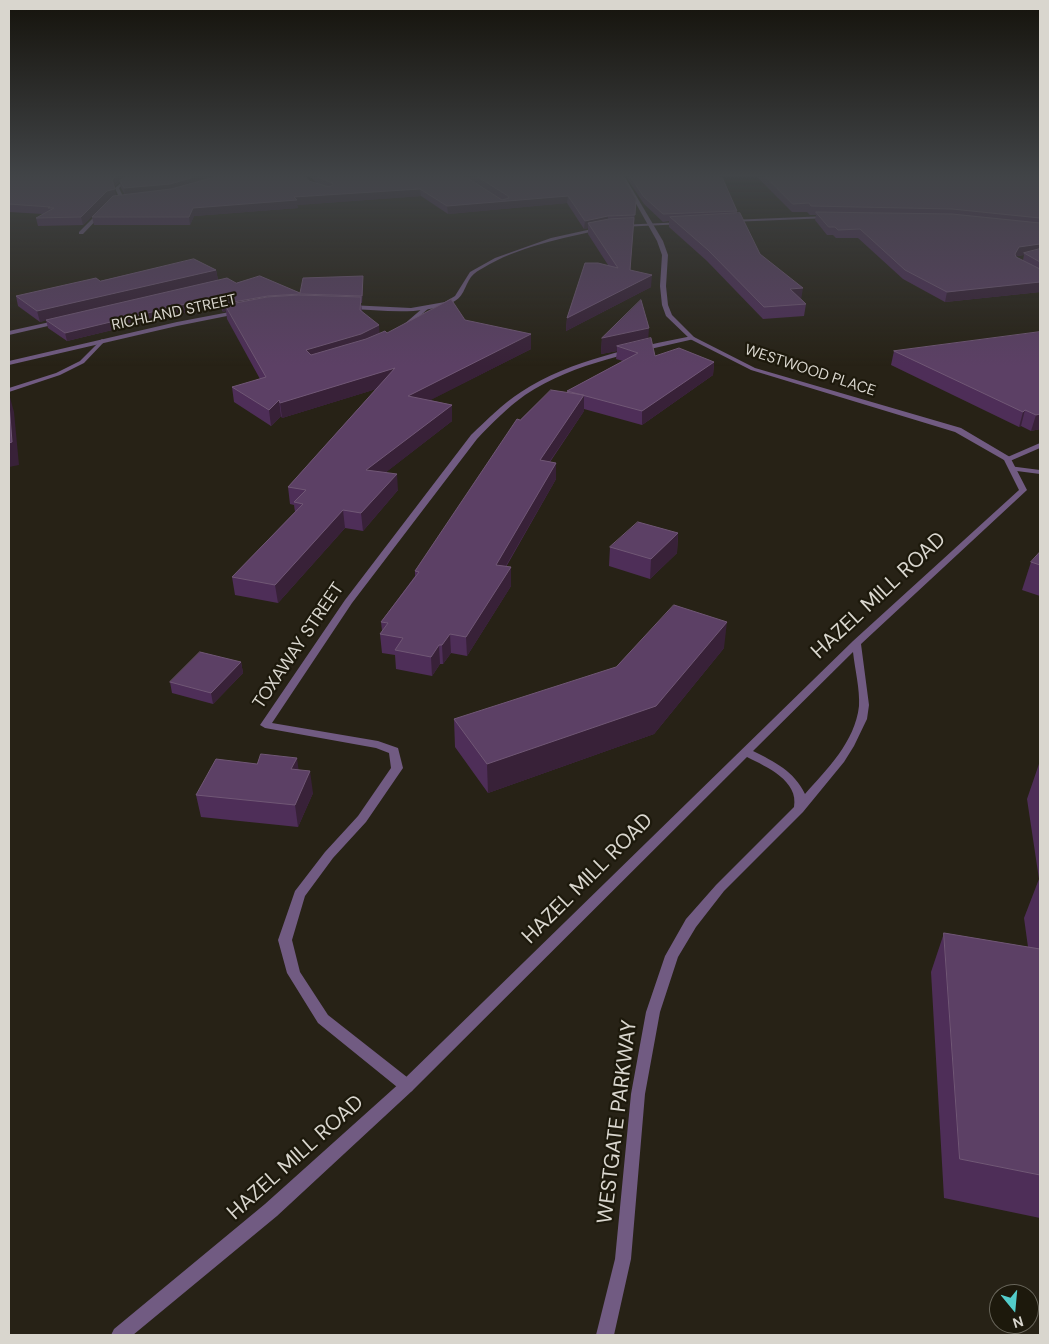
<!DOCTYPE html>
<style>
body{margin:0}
#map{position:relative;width:1049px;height:1344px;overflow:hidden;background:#272216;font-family:"DM Sans",sans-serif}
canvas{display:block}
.frame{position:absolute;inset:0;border:10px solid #d9d6ce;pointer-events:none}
.north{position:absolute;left:989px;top:1284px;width:50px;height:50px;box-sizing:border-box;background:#1d190c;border:1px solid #68655a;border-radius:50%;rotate:163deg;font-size:14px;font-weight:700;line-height:20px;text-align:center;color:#d9d6ce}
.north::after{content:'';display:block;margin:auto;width:18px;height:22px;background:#53cdcb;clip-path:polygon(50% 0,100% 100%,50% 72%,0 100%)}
</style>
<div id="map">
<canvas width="1049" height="1344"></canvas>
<div class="frame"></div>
<div class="north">N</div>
</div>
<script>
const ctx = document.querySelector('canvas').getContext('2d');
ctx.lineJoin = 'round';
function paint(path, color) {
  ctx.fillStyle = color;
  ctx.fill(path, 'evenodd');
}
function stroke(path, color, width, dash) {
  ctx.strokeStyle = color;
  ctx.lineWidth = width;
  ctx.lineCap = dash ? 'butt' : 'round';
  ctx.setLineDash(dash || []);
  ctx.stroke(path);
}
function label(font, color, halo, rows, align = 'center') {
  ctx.font = font + ' "DM Sans",sans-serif';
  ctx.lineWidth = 4.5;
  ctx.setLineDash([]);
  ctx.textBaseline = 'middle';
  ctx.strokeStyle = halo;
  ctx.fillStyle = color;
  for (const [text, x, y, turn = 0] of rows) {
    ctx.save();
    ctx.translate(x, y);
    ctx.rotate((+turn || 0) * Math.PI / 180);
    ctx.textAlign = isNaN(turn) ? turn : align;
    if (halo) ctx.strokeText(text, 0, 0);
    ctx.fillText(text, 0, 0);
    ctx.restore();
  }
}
paint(new Path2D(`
 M424,307L429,308L406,328H402V326Z
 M102,339L105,341L104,342L84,363L60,375L9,392V388L56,373L80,361Z
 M1009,466L1040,470V474L1009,470Z`), '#715b82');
paint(new Path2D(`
 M128,177H133L119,188L124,198L134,199L120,200L115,188Z
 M101,210L105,211L83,234H79V232Z
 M828,216L830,218L730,222L728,221L730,220Z
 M683,222L685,224L620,227L618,226L620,225Z
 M601,227L603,229C564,238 517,247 483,268C479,270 474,273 471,277C464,287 464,298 451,303C419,316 383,310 349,309L346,307L349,305L411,308L445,302L455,296L470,272L495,258L551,238Z
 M240,310L243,312L242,313L177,326L9,365V361L177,322Z
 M59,320L62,322L61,323L9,335V331Z
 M692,336L695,338L694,339C636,353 576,361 525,395C507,408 492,423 477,439L352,603L272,723L378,741L398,748L403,768L366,822L333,858L305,896L292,940L300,972L328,1015L412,1081L414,1086L412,1091L407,1093L402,1091L318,1023L287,973L278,940L295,891L325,852L358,816L391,768L389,753L376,748L265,728L260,725L345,600L471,435C487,420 502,404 521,392C572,359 633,348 692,336Z
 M1040,443V448L1010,461H1007L1003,459Z`), '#715b82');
paint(new Path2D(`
 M621,177H625L663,241L668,255L666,286L668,305L672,315L694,337L755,368L961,428L1010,457L1027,490L861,644L869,705L867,719L854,746L844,762L803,812L724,891L696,927L678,957L660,1012L645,1094L631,1259L614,1335H596L615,1259L631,1094L646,1012L665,956L686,919L716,885L794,807C799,781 767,767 747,757L412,1091L277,1216L133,1335H111L114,1329L265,1204L402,1081L853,641L1019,490L1004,460L955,432L751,370L690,339L666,316L662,305L660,286L662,255L657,241ZM853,652C855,670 860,689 859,706C855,742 827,769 805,794C794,771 775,762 753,751Z`), '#715b82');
paint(new Path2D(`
 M9,177L309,181L316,183L311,177H623L636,199L630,270L651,287L566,331L567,318L608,265L588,234V228L584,229L567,203L448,214L421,196L297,205L298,208L194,216L190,225H94L92,217L112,198L109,199L83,225L38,226L36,218L43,214L9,212ZM120,182L121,188L125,195L116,196L114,187Z
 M626,177H722L737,211V214L760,254L806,304L804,316L763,319L707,261L669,227V221L663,222L644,204Z
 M757,177H1040V292L945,302L903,279L858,238H836L833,235H827L815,220L816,215H810L807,212H792ZM1024,255L1023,260L1016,257L1017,256Z
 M216,270L218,280L300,293L363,284L362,303H361L362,311L379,333H387L465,320L531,349L430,400L452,405V421L386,472L398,490L363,531L345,528L278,603L235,595L232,577L295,512L294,505L290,504L288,487L376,389L282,418L281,416L271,426L234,402L232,387L260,379L227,319L226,311L223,312L219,304L67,341L48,328L46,320L40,322L18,306L16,296L100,281Z
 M1040,332V429L1031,431L1021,426L1019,427L891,365L894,351Z
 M602,338L648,339L655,356L714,362L713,375L642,425L584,409V411L550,462L556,463V479L506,567L511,586L467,656L451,653L443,664H440L432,676L396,669L395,655L382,653L380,634L382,631L381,622L415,576V571L520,420L567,392V391L623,361L616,359L617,351L601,354Z
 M678,533L677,553L650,579L609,566L610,547Z
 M1040,552V596L1022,590L1031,562Z
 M724,648L654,734L488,793L455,747L454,719Z
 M241,662L243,673L213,704L172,693L170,682Z
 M1040,761V1218L944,1198L931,972L944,933L1028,947L1024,918L1039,879L1027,799Z
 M298,770L313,793L298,827L201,817L196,795Z`), '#4e2e58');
paint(new Path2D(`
 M115,177H125L113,188L112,180Z
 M194,177H221L172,191L125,195L124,188Z
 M115,189L116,197L109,199L83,225L81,217L107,191Z
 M420,189L421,196L297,205L298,208L194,216L190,225L189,217L193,208L294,197Z
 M568,196L567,203L448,214L447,206Z
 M608,216V224L588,223V228L584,229L585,221Z
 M1040,244V253H1024V255L1017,256L1012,263L1015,254L1019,247Z
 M216,270L218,280L40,322L37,311Z
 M652,275L651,287L566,331L567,318Z
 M1040,282V292L945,302L947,292Z
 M803,288L801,300L790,289Z
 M218,296L219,304L67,341L65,333Z
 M268,296L269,303L225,305L226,311L223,312L222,304Z
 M379,325L380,340L307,365L306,350Z
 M649,328L648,343L617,346V351L601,354L602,338Z
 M531,334V349L409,411L408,396Z
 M714,362L713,375L642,425V411Z
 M395,368L396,383L282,418L280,403Z
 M9,394L14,412L19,465L9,467Z
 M584,395V411L539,477L540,460Z
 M279,400L281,416L271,426L269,410Z
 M452,405V421L367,487L366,470Z
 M1025,410L1021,426L1019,427L1023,412Z
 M1040,414V429L1031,431L1036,415Z
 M556,463V479L496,583V565Z
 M397,474L398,490L363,531L361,513Z
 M343,510L345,528L278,603L275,585Z
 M678,533L677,553L650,579L651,559Z
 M511,567V586L467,656L466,637Z
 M727,622L724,648L654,734L488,793L487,764Z
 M450,634L451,653L443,664L442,645Z
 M439,645L440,664L432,676L431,657Z
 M241,662L243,673L213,704L211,693Z
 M297,758L300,780L291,769Z
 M310,771L313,793L298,827L295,805Z`), '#382138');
const building = new Path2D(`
 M9,177H115L112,180L115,189L107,191L81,217L36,218L54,208H48L50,207L9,204Z
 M125,177H194L170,184L124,188L120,181Z
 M215,177H306L309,181L329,187L333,185L332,183L318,177H466L502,200L509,198L508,196L478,177H623L636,199L635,215L608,216L585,221L568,196L447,206L420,189L294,197L297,200L193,208L189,217H92L113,196L171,189Z
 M631,177H722L737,211L663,214L644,197Z
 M766,177H1040V218L952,209L811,206L809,203L793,204Z
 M816,212L952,214L1040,223V244L1019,247L1015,254L1016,257L1040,269V282L947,292L905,270L860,229L838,230L835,227H829Z
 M740,213L760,254L803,288L790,289L806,304L764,307L708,250L670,217Z
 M634,218L630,270L652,275L567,318L585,263H598L618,268L588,223L609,219Z
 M1040,249V262L1024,253Z
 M194,259L216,270L37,311L16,296L96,278L100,281Z
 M260,276L300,293L303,278L363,276L362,296L300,294L268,296L222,304L218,296L65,333L46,320L227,278L236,283Z
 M299,295L361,297L360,310L379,325L361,334L306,350L311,355L366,339L385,331L387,333L451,299L465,320L531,334L408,396L452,405L366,470L397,474L361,513L343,510L275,585L232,577L303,504L294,502L306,490L288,487L395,368L280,403L279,400L269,410L232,387L266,377L225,305L267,297Z
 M641,300L649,328L602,338Z
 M1040,332V414L1036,415L1025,410L1023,412L894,351Z
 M651,338L655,356L679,348L714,362L642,411L567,391L638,353L617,346Z
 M551,390L584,395L540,460L556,463L496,565L511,567L466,637L450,634L442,645H439L431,657L395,650L403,638L380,634L388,623L381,622L419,572L415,571L517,419L520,420Z
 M9,403L12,442L9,443Z
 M638,522L678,533L651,559L610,547Z
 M1040,552V565L1031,562Z
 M674,605L727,622L656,706L487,764L454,719L616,667Z
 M200,652L241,662L211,693L170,682Z
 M261,754L297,758L291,769L310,771L295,805L196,795L216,759L257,764Z
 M944,933L1040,949V1175L960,1159Z`);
paint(building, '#5c4065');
stroke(building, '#705775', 1);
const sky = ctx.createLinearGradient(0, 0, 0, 366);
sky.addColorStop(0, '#15130c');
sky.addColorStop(0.48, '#414447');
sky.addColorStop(1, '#41444700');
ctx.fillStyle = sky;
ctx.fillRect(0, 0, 1049, 366);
label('15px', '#d9d6ce', '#1d190c', [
 ["RICHLAND STREET",174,313,-12],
 ["WESTWOOD PLACE",810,371,18]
]);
label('18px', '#d9d6ce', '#1d190c', [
 ["TOXAWAY STREET",299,646,-56]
]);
label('21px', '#d9d6ce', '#1d190c', [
 ["HAZEL MILL ROAD",879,596,-43],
 ["HAZEL MILL ROAD",588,879,-45],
 ["WESTGATE PARKWAY",618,1122,-83],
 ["HAZEL MILL ROAD",296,1158,-42]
]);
</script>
